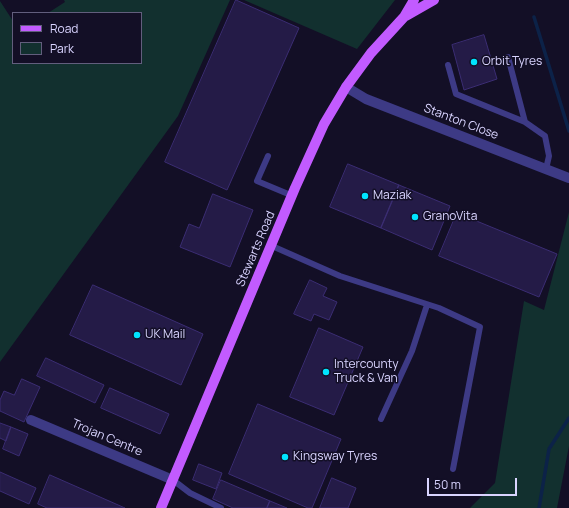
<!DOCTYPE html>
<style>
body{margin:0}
#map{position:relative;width:569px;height:508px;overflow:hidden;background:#130f26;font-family:Manrope,sans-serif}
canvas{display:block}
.legend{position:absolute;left:12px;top:12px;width:130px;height:52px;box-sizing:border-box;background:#130f26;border:1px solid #625e7d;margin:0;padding:5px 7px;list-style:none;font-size:12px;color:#d9d4ff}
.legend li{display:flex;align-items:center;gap:8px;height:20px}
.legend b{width:20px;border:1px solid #625e7d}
.scale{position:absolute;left:427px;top:478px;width:90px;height:18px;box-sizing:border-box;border:2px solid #d9d4ff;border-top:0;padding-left:5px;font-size:12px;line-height:14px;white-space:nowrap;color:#d9d4ff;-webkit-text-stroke:3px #130f26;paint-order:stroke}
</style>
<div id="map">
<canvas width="569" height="508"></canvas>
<ul class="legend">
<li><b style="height:5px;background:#c25bff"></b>Road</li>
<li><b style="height:11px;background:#12302f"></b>Park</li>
</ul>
<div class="scale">50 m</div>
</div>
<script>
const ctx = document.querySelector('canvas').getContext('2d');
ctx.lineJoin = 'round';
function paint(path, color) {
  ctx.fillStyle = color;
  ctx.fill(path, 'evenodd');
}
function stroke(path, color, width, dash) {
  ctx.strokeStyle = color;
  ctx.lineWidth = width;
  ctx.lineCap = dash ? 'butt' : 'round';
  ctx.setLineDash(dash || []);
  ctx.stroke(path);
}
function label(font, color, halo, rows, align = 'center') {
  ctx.font = font + ' Manrope,sans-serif';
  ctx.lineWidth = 3;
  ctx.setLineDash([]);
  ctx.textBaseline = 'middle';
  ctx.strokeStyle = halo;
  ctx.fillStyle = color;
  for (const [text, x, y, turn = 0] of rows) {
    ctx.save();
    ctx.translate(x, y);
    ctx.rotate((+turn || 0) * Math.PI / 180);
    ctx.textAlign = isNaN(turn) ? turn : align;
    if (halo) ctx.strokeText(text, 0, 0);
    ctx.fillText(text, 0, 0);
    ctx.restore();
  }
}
paint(new Path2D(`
 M64,0H230L178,116L0,362V1L13,21V63H141V13H48L65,2Z
 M244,0H395L357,49Z
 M569,212V446L557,508H470L495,483L524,301L544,310Z`), '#12302f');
stroke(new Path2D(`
 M534,17L569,131
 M539,508L549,449L569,418`), '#0c2248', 3.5);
const building = new Path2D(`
 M236,0L299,28L227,190L165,162Z
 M484,35L497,79L464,90L452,45Z
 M348,164L399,185L381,228L330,207Z
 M399,185L450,206L432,250L381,228Z
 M213,194L253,210L230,267L180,247L189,224L199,228Z
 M457,213L557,254L539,297L439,256Z
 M310,280L327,288L323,296L337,302L329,320L314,314L311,321L294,314Z
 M93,285L203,334L181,385L70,335Z
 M319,328L363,347L334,415L290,397Z
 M46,358L104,385L95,403L37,376Z
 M22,379L40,387L24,422L0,411V400L4,391L14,395Z
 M110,388L169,414L160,434L101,408Z
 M258,404L341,439L312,508H308L229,474Z
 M0,423L11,427L6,441L0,438Z
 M11,427L28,434L19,456L3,449Z
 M199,464L222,473L216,489L193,480Z
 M0,472L36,488L29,504L0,491Z
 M50,475L125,508H47L38,504Z
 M332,478L356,488L348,508H320Z
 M221,480L270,501L267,508H233L213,499Z
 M270,501L287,508H267Z`);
paint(building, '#241b47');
stroke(building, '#3b2d73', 1);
stroke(new Path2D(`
 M508,57L525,122
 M448,65L456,94L525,122L545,136L549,156L546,169
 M268,156L257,181L293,196
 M272,246L340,276L439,308L480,327L453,469
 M381,419L412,351L427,305
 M173,480L190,493L221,508`), '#3d3a85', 6);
stroke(new Path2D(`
 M346,87L366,99L569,178
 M31,420L173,480`), '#3d3a85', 10);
stroke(new Path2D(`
 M406,16L434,0
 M161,508L295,188L324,124L346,87L371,53L404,17L414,0`), '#c25bff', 10);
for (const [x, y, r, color] of [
 [474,62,4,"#00e5ff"],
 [365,196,4,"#00e5ff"],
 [415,217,4,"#00e5ff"],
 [137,335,4,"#00e5ff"],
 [326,372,4,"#00e5ff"],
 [285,457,4,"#00e5ff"]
]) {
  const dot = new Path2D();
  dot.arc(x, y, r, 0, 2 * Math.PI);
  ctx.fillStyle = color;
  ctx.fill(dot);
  stroke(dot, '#130f26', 1.5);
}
label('12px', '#d9d4ff', '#130f26', [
 ["Orbit Tyres",482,62],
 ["Maziak",373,196],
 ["GranoVita",423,217],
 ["UK Mail",145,335],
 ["Intercounty",334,365],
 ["Truck & Van",334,379],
 ["Kingsway Tyres",293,457]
], 'left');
label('12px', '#d9d4ff', '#130f26', [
 ["Stanton Close",461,122,21],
 ["Stewarts Road",256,249,-67],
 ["Trojan Centre",107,438,23]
]);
</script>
